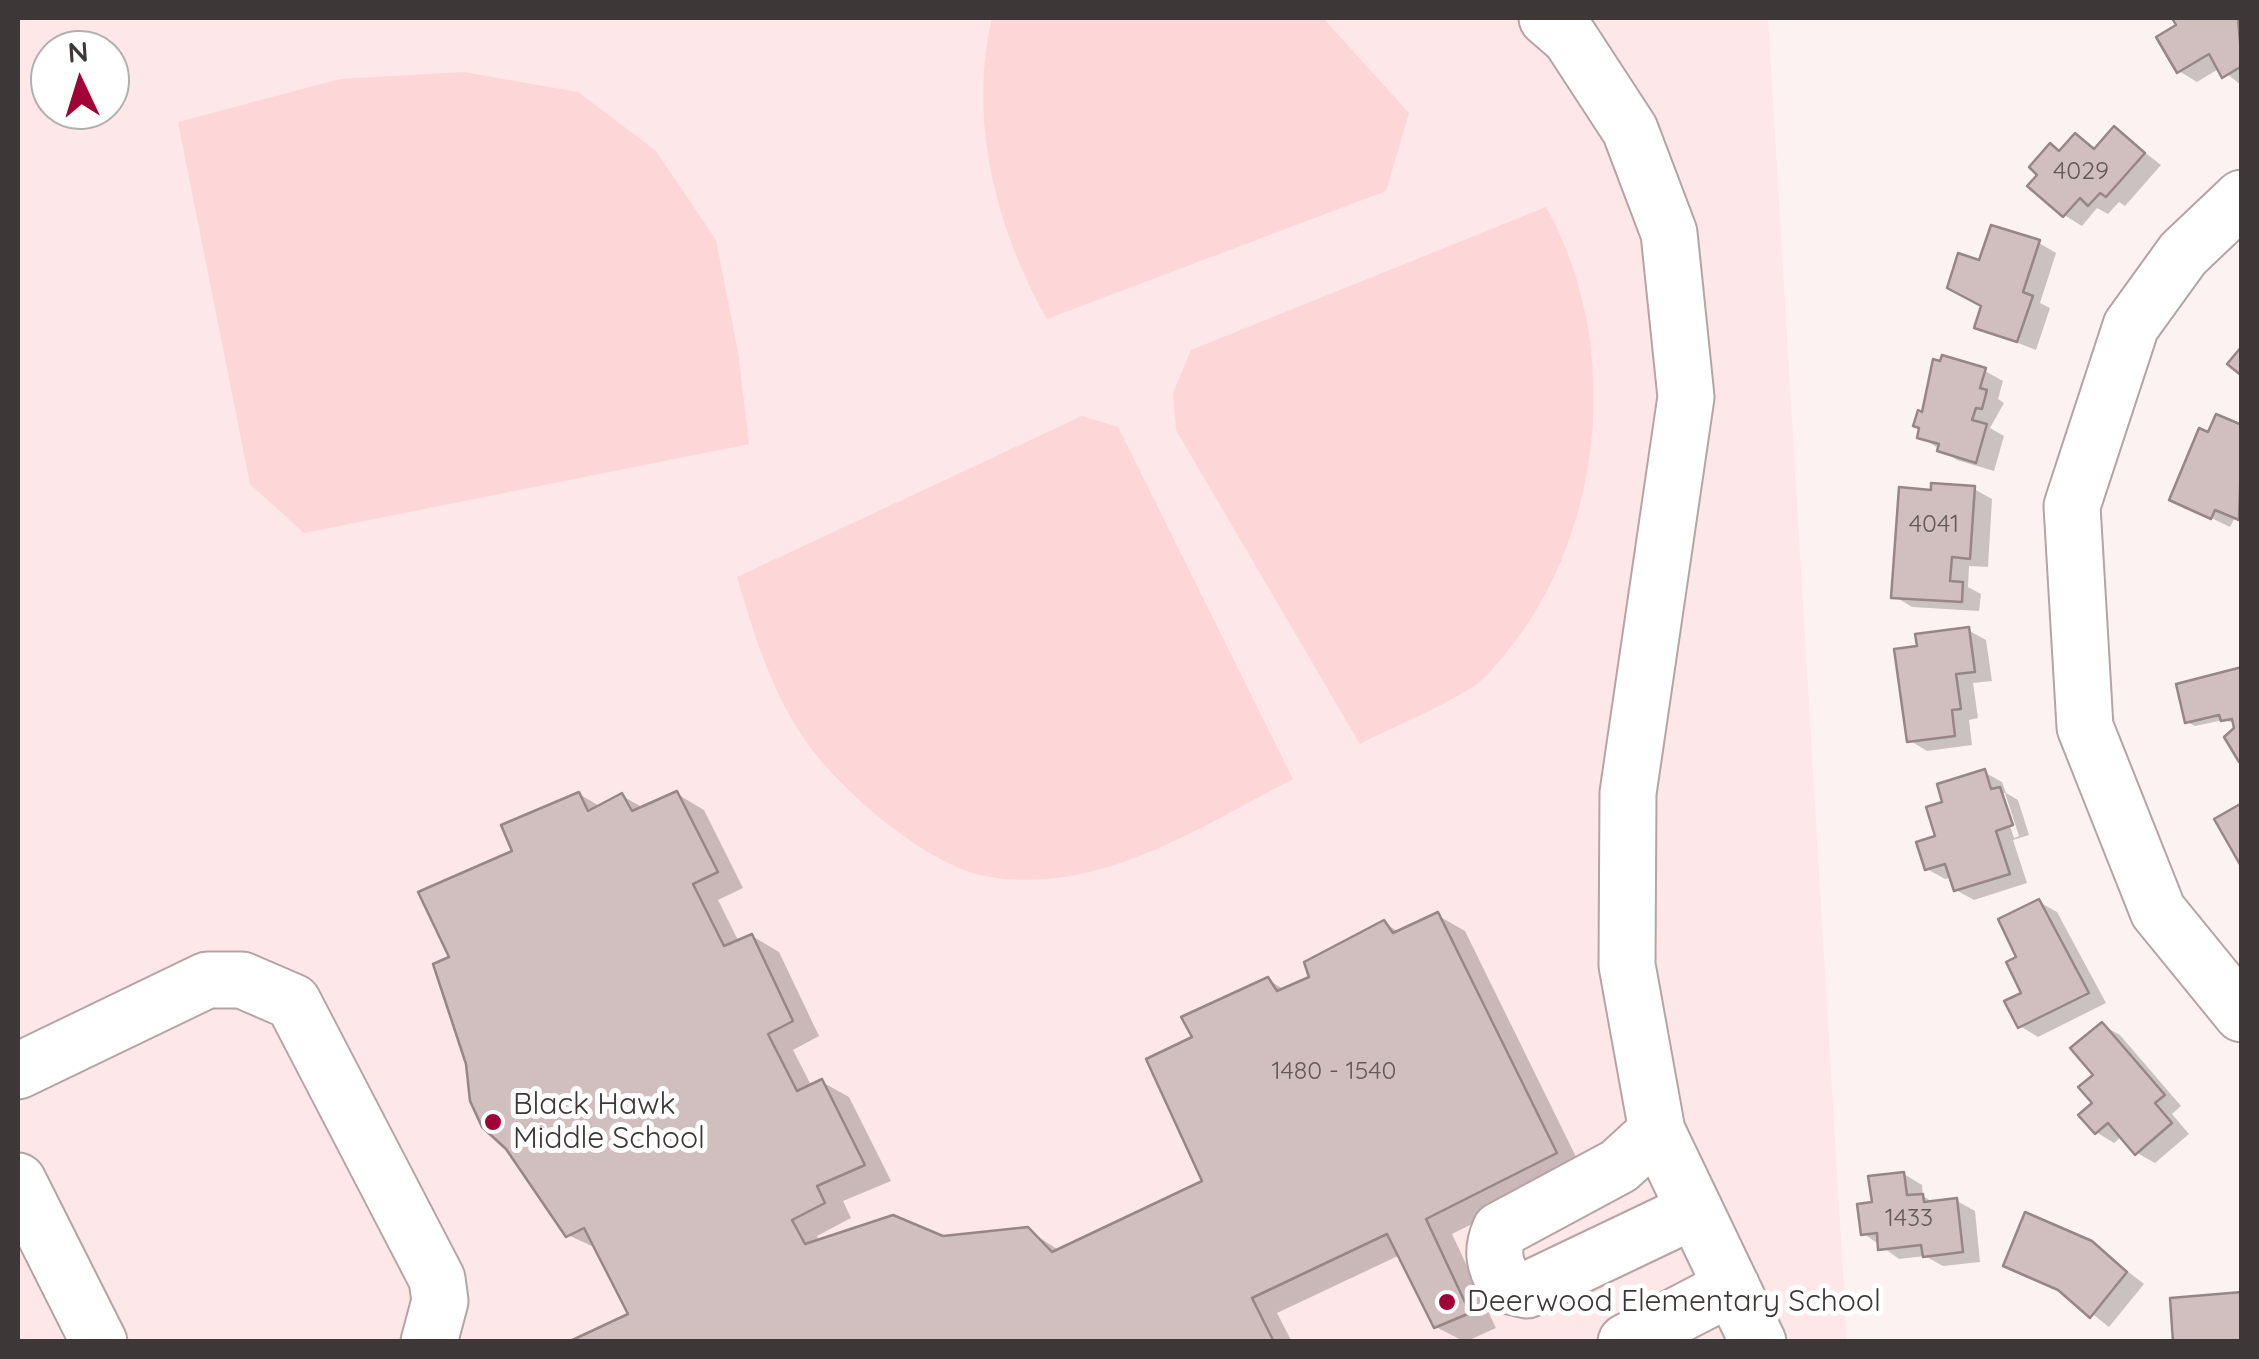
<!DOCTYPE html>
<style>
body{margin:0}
#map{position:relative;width:2259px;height:1359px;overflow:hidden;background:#fdf2f2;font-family:Quicksand,sans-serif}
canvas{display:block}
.frame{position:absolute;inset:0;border:20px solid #3e3737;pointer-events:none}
.north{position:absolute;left:30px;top:30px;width:100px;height:100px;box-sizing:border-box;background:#fff;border:2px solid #b2afaf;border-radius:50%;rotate:356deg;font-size:28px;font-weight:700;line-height:40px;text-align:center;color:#3e3737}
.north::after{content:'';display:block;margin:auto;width:35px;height:45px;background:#a20337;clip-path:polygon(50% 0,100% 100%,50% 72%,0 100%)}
</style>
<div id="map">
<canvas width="2259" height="1359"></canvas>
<div class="frame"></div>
<div class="north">N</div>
</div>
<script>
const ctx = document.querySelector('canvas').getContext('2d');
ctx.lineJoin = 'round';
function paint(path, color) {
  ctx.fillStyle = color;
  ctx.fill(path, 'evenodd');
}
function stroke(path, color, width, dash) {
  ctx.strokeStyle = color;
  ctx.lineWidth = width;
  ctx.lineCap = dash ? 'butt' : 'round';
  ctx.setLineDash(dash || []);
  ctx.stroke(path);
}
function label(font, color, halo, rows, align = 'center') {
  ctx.font = font + ' Quicksand,sans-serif';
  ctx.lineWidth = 10;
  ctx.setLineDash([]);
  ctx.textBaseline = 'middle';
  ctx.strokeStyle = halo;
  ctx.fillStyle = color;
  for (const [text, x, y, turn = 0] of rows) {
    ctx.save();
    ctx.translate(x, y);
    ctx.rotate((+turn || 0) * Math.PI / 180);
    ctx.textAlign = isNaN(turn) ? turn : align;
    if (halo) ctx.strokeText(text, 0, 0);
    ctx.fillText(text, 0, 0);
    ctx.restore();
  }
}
paint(new Path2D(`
 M18,18H1768L1847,1341H18ZM50,50H110V110H50Z`), '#fde7e8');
paint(new Path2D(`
 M992,18H1323L1409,113L1386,191L1047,319C996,228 968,121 992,18Z
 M463,72L578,92L656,151L716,240L738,352L749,444L304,533L250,484L178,122L340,79Z
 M1546,207C1627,352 1603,554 1487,675C1467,697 1390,728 1360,744L1176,430L1173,393L1191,350Z
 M1082,416L1118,427L1293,779C1233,810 1173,847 1108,867C1068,880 1014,885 973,873C916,856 830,782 799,731C769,684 753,630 737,577Z`), '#fdd6d8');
paint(new Path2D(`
 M2175,18H2242V86L2220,68L2197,82L2179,71L2180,26Z
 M2115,129L2161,165L2125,206L2119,202L2108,214L2097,208L2082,226L2064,215L2060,152L2075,136L2097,150Z
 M2039,243L2056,253L2040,303L2050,308L2036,350L1977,327L1984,306L1981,263Z
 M1985,371L2003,381L1998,399L2004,403L1990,428L2004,436L1994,471L1957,460L1919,436L1924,415Z
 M2242,428V522L2234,519L2230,527L2172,499L2209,436Z
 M1901,489H1974L1992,499L1988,567L1969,566L1968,587L1981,594L1979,611L1912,607L1894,596Z
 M1968,630L1986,640L1992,681L1973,683L1978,718L1969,720L1972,745L1927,751L1909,740L1920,648Z
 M2242,669L2237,728L2236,723L2223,720L2195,726L2187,722Z
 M1984,772L2002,782L2006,793L2018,800L2029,835L2013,840L2027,883L1974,900L1956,890L1952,877L1945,879L1927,869L1946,803ZM1999,793H2005L2019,836L2014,838Z
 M579,794L601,807L622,796L644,808L677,794L704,810L743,888L718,900L739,942L752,936L779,952L819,1036L793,1050L812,1087L822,1082L849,1097L891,1181L843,1201L851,1218L817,1236L820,1242L942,1239L1028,1230L1060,1251L1205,1183L1195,1038L1268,980L1285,990L1313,978L1384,923L1399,932L1437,915L1465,931L1582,1169L1452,1234L1496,1328L1465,1342L1436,1327L1400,1255L1277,1313L1292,1342H574L631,1315L598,1249L568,1235L453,958L515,852Z
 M2039,902L2057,912L2106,1003L2038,1037L2020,1026L2025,994L2019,958Z
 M2102,1025L2120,1035L2181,1106L2172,1114L2189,1134L2155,1163L2137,1153L2122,1136L2114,1143L2096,1132Z
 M1904,1174L1922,1185L1923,1196L1934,1203L1957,1201L1975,1211L1980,1262L1943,1266L1925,1256L1899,1259L1863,1233L1874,1204Z
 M2091,1243L2144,1284L2109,1327L2066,1293L2006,1265Z`), '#0003');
const building = new Path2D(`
 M2172,18H2238L2242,66L2222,78L2209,54L2177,73L2156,37L2176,25Z
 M2114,126L2145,153L2106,197L2100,193L2088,206L2080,198L2063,217L2027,186L2037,175L2029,167L2050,143L2059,151L2075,133L2094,149Z
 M1991,225L2040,240L2023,292L2033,296L2017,342L1974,328L1981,306L1947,288L1958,253L1979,260Z
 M2242,346V376L2227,364Z
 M1942,355L1986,368L1980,388L1987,390L1982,409L1976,408L1972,420L1987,424L1976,463L1937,451L1939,444L1917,438L1919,428L1913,426L1918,410L1922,412L1933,359L1940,361Z
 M2216,414L2242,425L2239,520L2215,510L2211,519L2169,500L2199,428L2208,432Z
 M1931,483L1975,486L1970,559L1952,557L1950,581L1963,582L1962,602L1891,598L1899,487L1931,490Z
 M1969,627L1975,672L1956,674L1961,709L1952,710L1955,736L1907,742L1894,649L1917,646L1915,634Z
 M2242,667V761L2239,762L2224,737L2234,728L2232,719L2221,721L2219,715L2185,723L2176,684Z
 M1985,769L1991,789L2000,787L2013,825L1996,831L2010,874L1954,891L1945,864L1925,870L1916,842L1935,836L1926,807L1942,802L1937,784Z
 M677,791L718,872L693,884L724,946L752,934L793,1021L768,1034L797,1091L822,1079L865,1165L817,1186L825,1203L792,1220L805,1244L893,1215L943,1236L1028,1227L1052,1252L1202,1181L1146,1059L1192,1037L1181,1017L1268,977L1277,991L1309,977L1304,962L1384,920L1393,933L1438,912L1557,1153L1426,1219L1470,1313L1434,1328L1387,1234L1252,1298L1274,1342H568L628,1314L584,1228L566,1237L506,1149L482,1127L470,1101L466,1064L433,964L449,957L418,892L512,851L501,825L579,792L588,811L622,793L632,811Z
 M2242,803V868L2214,819Z
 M2039,899L2089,993L2018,1028L2004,1001L2021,993L2006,962L2016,957L1998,919Z
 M2102,1022L2165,1095L2155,1103L2172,1123L2135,1155L2108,1123L2095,1134L2078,1115L2092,1103L2078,1087L2093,1075L2070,1048Z
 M1904,1172L1907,1195L1923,1194L1924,1202L1957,1198L1963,1252L1923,1257L1921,1245L1878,1250L1877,1233L1861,1235L1857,1204L1872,1202L1868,1176Z
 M2025,1212L2092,1241L2127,1272L2090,1318L2058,1290L2003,1266Z
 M2242,1292V1342H2173L2170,1298Z`);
paint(building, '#d1bfc0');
stroke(building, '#978687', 2.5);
const minor = new Path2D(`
 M1547,18L1570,38L1630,130L1669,233L1686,397L1628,793L1627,965L1657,1131L1758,1342
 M2242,198L2183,254L2131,326L2072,506L2085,727L2158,911L2242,1014
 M18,1071L207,980H242L293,1002L437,1279L440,1301L429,1342
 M1657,1131L1619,1166L1500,1230C1491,1251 1494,1265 1506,1285L1527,1290L1695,1210
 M18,1181L99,1342
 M1626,1342L1732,1287`);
stroke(minor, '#b5a4a5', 59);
stroke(minor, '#fff', 55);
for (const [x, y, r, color] of [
 [493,1122,10,"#a20337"],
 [1447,1302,10,"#a20337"]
]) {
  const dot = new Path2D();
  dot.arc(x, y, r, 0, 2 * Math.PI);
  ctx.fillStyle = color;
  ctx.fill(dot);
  stroke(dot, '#fff', 4);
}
label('25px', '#635959', null, [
 ["4029",2081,171],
 ["4041",1934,524],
 ["1480 - 1540",1334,1071],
 ["1433",1909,1218]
]);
label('30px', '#3e3737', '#fff', [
 ["Black Hawk",513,1105],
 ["Middle School",513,1139],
 ["Deerwood Elementary School",1467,1302]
], 'left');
</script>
